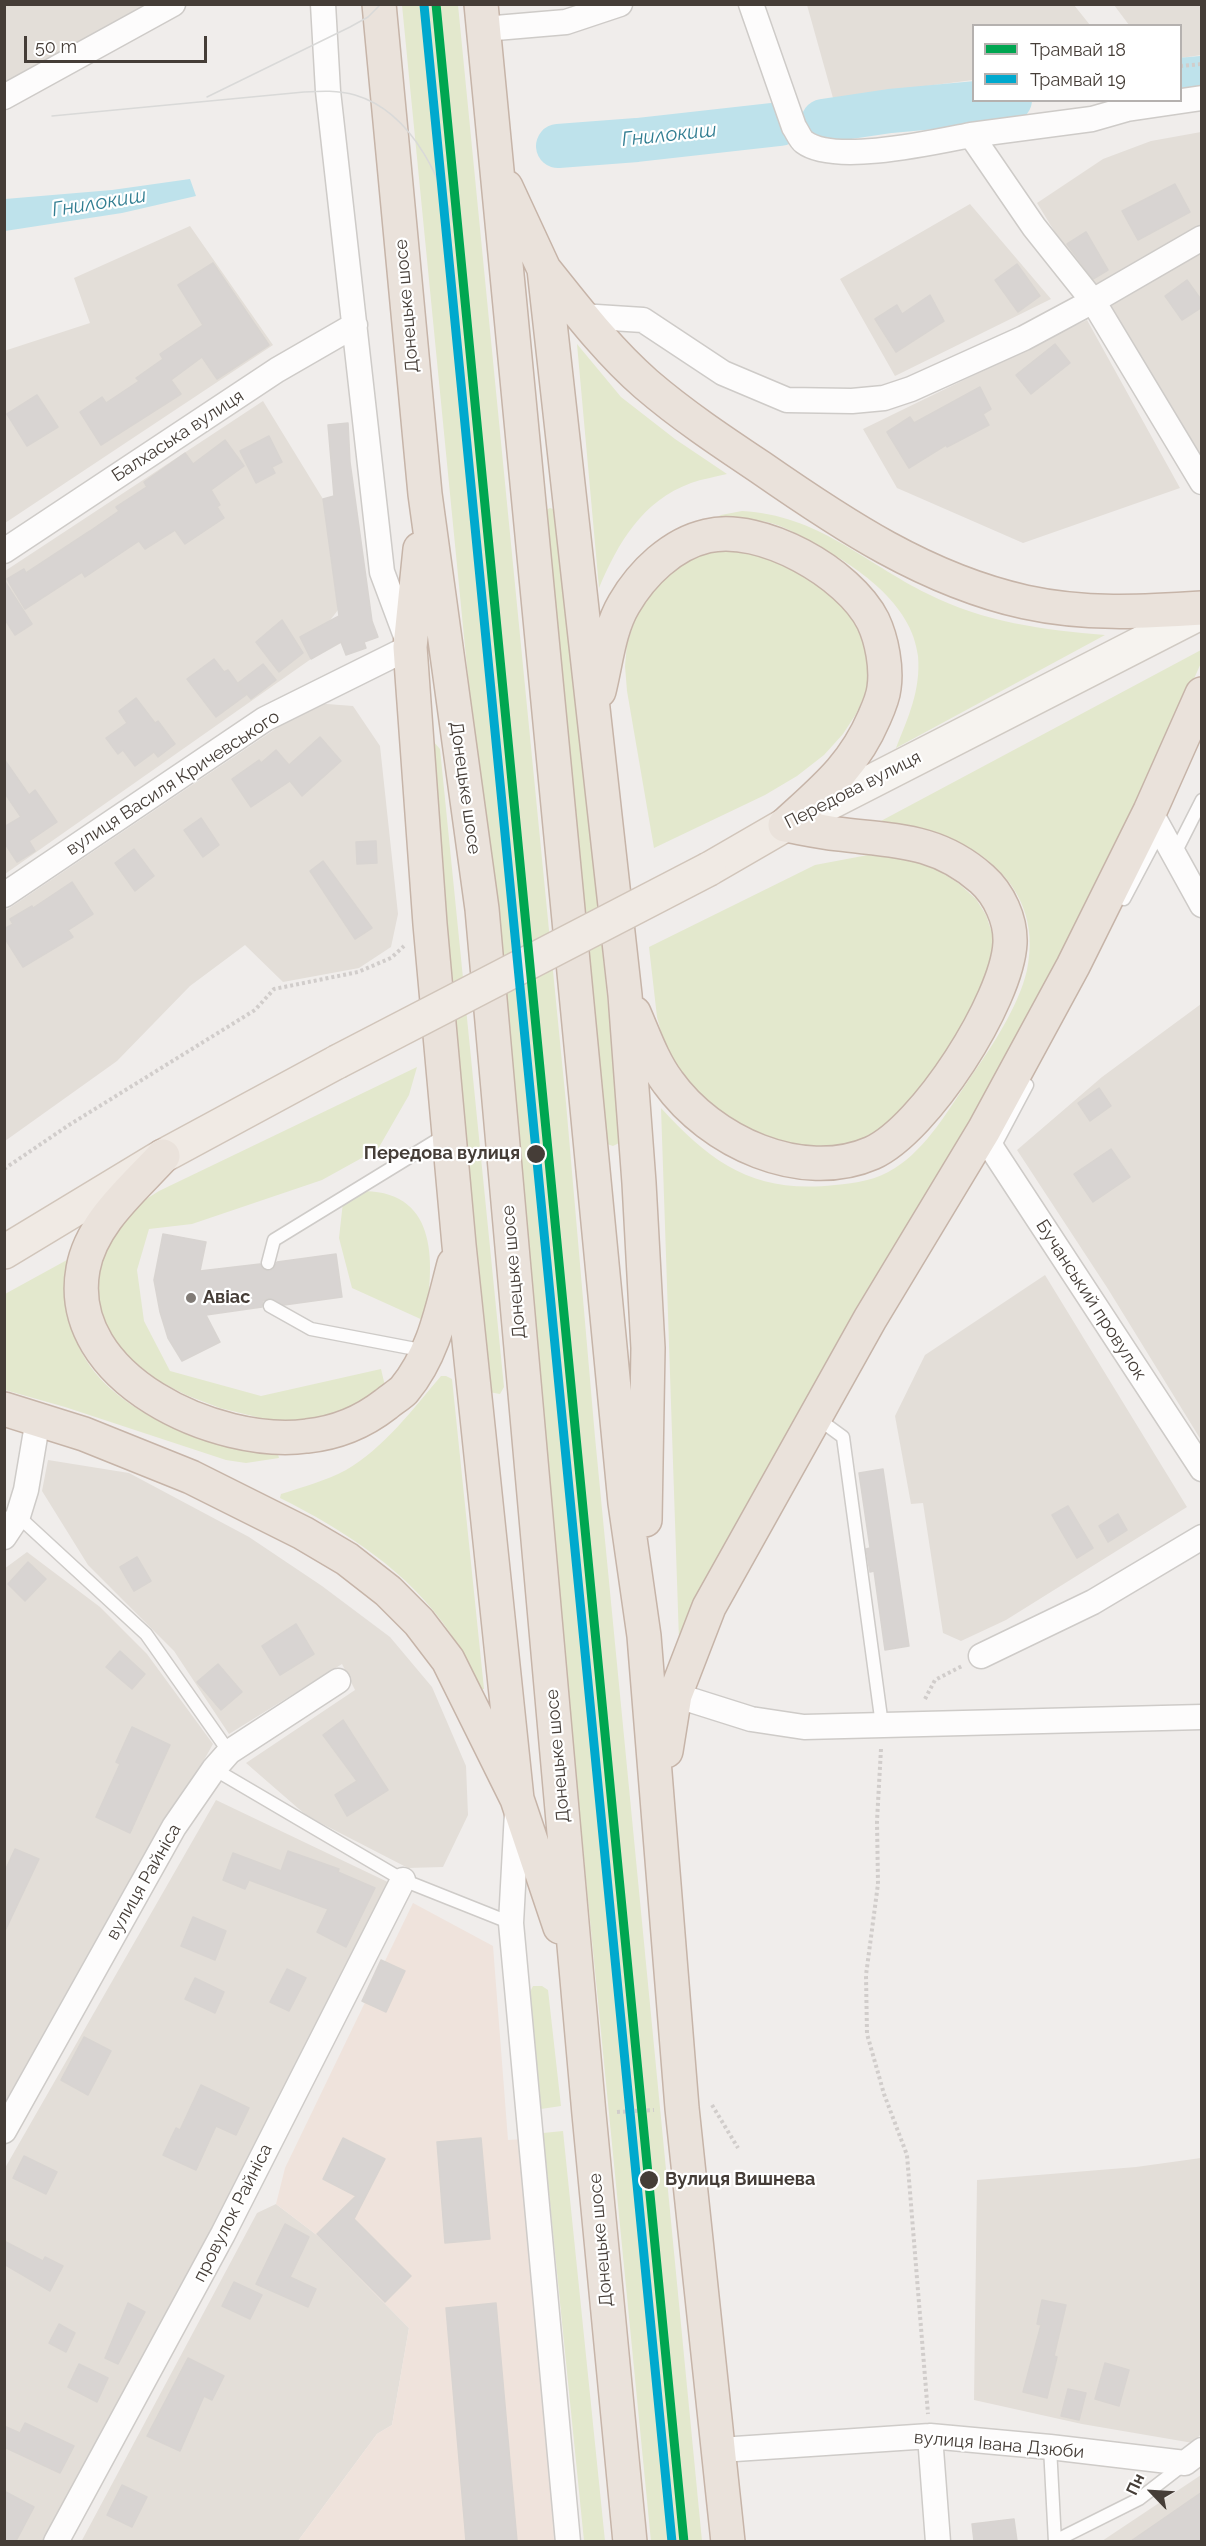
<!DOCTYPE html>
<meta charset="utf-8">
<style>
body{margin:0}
#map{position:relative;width:1206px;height:2546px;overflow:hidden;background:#f0edeb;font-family:Raleway,sans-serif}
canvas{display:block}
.frame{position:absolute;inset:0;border:6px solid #453d37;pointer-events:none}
.legend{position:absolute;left:972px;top:24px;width:210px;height:78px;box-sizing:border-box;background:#fff;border:2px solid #b5b1af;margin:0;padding:8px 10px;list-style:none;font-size:18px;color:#453d37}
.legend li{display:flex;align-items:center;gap:12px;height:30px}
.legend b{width:30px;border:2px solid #b5b1af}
.north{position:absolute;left:1122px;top:2462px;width:60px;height:60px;-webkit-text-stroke:4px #fff;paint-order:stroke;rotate:295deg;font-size:16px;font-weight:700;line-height:24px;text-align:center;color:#453d37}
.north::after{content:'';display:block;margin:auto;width:21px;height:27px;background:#453d37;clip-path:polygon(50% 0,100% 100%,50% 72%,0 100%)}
.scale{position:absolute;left:24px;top:36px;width:183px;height:27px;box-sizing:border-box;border:3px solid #453d37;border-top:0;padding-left:8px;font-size:18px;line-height:21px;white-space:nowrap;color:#453d37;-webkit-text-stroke:4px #fff;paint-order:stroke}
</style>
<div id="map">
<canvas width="1206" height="2546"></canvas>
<div class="frame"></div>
<ul class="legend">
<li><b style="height:8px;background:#00a651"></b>Трамвай 18</li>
<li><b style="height:8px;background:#00a9ce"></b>Трамвай 19</li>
</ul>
<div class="north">Пн</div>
<div class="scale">50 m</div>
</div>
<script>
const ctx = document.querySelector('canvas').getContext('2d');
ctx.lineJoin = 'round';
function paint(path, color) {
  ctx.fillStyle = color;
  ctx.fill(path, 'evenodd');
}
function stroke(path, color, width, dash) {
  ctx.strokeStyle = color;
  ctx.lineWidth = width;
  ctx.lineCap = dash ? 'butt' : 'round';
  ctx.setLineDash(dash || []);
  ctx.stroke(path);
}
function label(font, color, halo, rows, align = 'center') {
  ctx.font = font + ' Raleway,sans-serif';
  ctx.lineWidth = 4.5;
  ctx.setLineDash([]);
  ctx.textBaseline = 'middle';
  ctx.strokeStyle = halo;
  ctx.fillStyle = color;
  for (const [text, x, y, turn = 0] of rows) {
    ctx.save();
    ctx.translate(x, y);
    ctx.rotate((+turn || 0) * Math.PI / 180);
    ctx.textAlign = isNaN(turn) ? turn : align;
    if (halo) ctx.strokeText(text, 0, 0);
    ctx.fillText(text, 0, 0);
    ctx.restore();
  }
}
paint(new Path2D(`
 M5,5H154L5,86Z
 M807,5H1074L1090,25L974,26L973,80L833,98Z
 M1114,5H1201V55L1181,58L1180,26L1129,25Z
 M1201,132V229L1090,289L1037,203L1103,159L1151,141Z
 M970,204L1051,299L895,376L840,279Z
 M190,226L273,345L5,523L4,351L90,323L74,278Z
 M1201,251V462L1107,308Z
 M1087,320L1180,488L1023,543L897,488L863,429Z
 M263,401L323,499L338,610L328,623L311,659L5,874V571Z
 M314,703L353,706L380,746L398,914L391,947L359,968L283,982L245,945L190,986L117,1061L5,1141V911Z
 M1201,1004V1440L1108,1289L1017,1150L1102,1077Z
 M1045,1275L1187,1507L1006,1620L961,1641L943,1633L923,1503L911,1504L895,1416L925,1355Z
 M48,1460L129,1473L249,1537L322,1586L390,1637L432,1687L466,1766L468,1815L443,1867L408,1868L307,1816L246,1763L355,1690L342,1664L229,1734L174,1651L88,1565L42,1491Z
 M27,1552L100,1607L147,1654L213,1744L5,2114L4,1569Z
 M216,1800L394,1885L49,2541L5,2542V2168Z
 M1201,2158V2434L1193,2443L1082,2424L974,2400L977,2180L1136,2167Z
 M276,2204L318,2236L409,2328L392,2425L377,2434L298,2541L81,2542L257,2213Z
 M1201,2475V2541H1102Z`), '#e3ded8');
paint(new Path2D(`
 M413,1903L493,1946L508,2140L524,2139L564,2541H298L377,2434L392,2425L409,2328L318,2236L276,2204L285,2168Z`), '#efe3dc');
paint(new Path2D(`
 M402,5H458L566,1103L595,1437L702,2541H651Z
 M577,344L621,397L675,439L727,474C715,477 702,479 691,483C642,501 618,543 599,588Z
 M550,508L556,510L559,516L621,1136L619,1143L613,1146L607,1144L544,511Z
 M742,511C818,515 863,562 928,594C983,622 1044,630 1105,635L896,748C908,718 921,690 918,656C912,603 856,566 813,543C799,535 784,526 767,522C747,518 729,520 709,522L721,515Z
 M718,547L776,556L836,595L864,629L871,668L866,692L856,714L843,734L824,755L797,776L765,795L654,848L627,691L625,666L627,644L640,605L669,567Z
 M1201,650V663L1139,802L1073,934L1008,1056L679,1640L661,1108C712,1164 755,1194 835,1185C856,1183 877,1180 895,1168C927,1148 949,1109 970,1078C991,1048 1019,1006 1027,970C1047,877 959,826 879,822Z
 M433,741L440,749L504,1387L500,1394L489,1392L426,742Z
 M868,855L890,856L916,861L939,871L958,883L976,899L986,915L992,933L995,952L981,994L946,1053L896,1123L851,1148L780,1150L696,1096L666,1050L657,1017L649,947L815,865Z
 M417,1067L409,1095L378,1149L322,1180L192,1224L149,1229L137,1270L144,1321L170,1371L261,1396L381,1369L385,1386L347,1414L285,1424L220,1408L186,1395L159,1381L124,1354L110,1337L96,1304L101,1253L132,1208L159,1191Z
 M365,1191C440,1193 434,1266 425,1321L352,1288L339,1238L343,1202Z
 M76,1255C75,1275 69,1305 72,1324C86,1406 206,1449 278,1454L279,1458L246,1463L226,1460L65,1407L5,1390V1294Z
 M441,1376H446L452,1379L484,1689H481C471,1670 462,1651 450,1633C410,1572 344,1530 280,1498L281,1494C303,1487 325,1481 346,1470C384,1448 413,1409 441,1376Z
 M533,1986H542L548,1990L561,2106L541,2109L529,1994Z
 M563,2131L605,2541H584L543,2133Z`), '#e3e8cd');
paint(new Path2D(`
 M190,179L196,196L122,213L5,231V199L112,190Z`), '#bee2eb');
stroke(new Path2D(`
 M1180,80L1202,78
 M823,121L890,111L1010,100
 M558,146L637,140L780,124`), '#bee2eb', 44);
const building = new Path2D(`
 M1175,184L1190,212L1138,240L1122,211Z
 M1086,232L1108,270L1093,279L1067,244Z
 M213,263L269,345L217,379L202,357L171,380L181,394L101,445L80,412L102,397L106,403L139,381L136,378L163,359L160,354L203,325L178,285Z
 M1017,264L1040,296L1018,312L995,280Z
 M1187,280L1202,301V307L1182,320L1165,296Z
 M930,295L944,321L896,352L875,319L897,305L902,314Z
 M1055,344L1070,363L1031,394L1016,375Z
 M980,387L991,409L983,414L989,425L947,447L946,445L909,468L887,432L910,417L914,423Z
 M37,395L58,427L27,446L7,414Z
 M348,423L350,462L372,621L378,637L364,642L366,648L346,655L341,642L311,659L300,637L339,616L323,499L334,496L328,425Z
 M269,436L282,462L272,467L275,473L256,483L240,451Z
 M225,440L244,466L211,490L220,505L217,507L224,518L185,544L175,530L145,549L139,541L85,577L82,572L25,609L7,579L24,569L26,573L90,531L119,511L116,507L147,487L144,482L185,453L193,464Z
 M4,580L32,624L15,635L4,618Z
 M282,620L303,653L279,672L256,642Z
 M214,659L224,672L228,670L246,695L216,717L187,679Z
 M263,664L276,680L251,699L238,683Z
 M136,698L155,723L158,721L175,744L158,757L154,752L135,766L123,750L118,754L106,738L127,723L119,711Z
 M320,737L341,761L302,796L290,781L251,807L232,779L259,760L261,763L276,750L289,765Z
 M4,759L29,795L35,790L57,822L29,841L35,851L17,862L4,842V827L21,817L4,792Z
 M201,818L219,845L203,857L184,830Z
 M376,841L377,863L357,864L356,842Z
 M134,849L154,876L135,891L115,863Z
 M323,861L372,928L355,939L310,871Z
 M72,882L93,914L68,930L73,937L23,967L4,937V929L13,924L10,919L32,906L33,908Z
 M1099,1088L1111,1106L1090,1121L1078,1103Z
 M1111,1149L1130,1177L1093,1202L1074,1174Z
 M163,1234L206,1242L200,1271L260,1264L263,1269L270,1271L274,1268L277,1262L336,1254L342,1297L284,1305L269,1298L263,1301L262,1307L206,1315L220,1342L182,1361L168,1338L160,1312L154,1280Z
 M883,1469L909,1646L885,1650L874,1571L870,1572L866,1549L870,1548L859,1473Z
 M1068,1506L1093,1548L1077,1558L1052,1515Z
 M1118,1514L1127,1530L1108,1542L1099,1526Z
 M137,1557L151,1581L134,1591L120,1567Z
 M28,1562L46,1579L25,1601L8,1584Z
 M296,1624L314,1654L280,1675L262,1646Z
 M120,1651L145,1674L132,1689L106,1667Z
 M218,1664L242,1692L221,1710L197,1682Z
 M343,1720L388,1790L347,1816L335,1795L357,1781L323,1735Z
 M132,1727L170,1745L130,1833L96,1817L120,1764L116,1762Z
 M15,1849L39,1859L4,1933V1873Z
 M288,1851L339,1869L338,1872L375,1888L346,1947L317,1932L328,1909L249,1880L245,1889L223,1880L233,1853L281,1871Z
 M193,1917L226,1931L215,1960L181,1946Z
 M381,1960L405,1971L386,2012L362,2001Z
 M287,1969L306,1978L289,2011L270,2002Z
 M195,1978L224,1992L215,2013L185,1999Z
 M84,2037L111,2051L88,2095L61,2080Z
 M201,2085L249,2108L236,2135L216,2126L196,2170L163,2155L176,2128L180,2130Z
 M343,2138L385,2159L354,2219L411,2276L385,2302L317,2234L356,2196L323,2179Z
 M481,2138L490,2239L445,2243L437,2142Z
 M24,2156L57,2172L46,2194L13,2178Z
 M285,2224L309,2237L290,2277L316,2289L308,2307L256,2284Z
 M4,2241L43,2261L45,2257L63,2266L50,2291L4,2264Z
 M234,2282L262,2295L250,2319L222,2306Z
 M1042,2300L1066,2305L1054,2356L1057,2357L1047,2398L1023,2392L1041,2325L1037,2324Z
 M128,2303L145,2312L118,2364L105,2358Z
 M496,2303L517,2541H466L446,2308Z
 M59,2324L75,2333L66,2352L49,2343Z
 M188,2358L224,2376L212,2400L204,2396L180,2451L147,2436Z
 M1105,2363L1129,2370L1119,2406L1095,2399Z
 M79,2364L108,2378L97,2402L68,2387Z
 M1068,2389L1086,2393L1079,2420L1061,2416Z
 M25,2423L74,2446L60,2473L4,2447V2426L20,2433Z
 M122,2485L147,2497L132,2527L107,2515Z
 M4,2491L34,2507L16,2541H4Z
 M1202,2492V2541H1131Z
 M1014,2519L1017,2541H974L972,2524Z`);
paint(building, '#d8d4d2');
stroke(building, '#d8d4d1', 1.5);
const lane = new Path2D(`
 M1174,855L1202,800
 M1124,899L1160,831
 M993,1149L1027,1085
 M268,1263L274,1240L447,1134
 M270,1306L311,1329L426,1351
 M817,1418L843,1437L882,1725
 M18,1516L146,1634L229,1752
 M214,1769L403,1880L511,1923
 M1050,2447L1055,2542
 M1055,2541L1139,2499L1183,2465`);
const street = new Path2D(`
 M751,4L794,127C797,131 800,139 804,142C834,165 935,142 971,135L1034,227L1093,301L1202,482
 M484,29L566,22L620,4
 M4,97L173,4
 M971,135L1092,119L1127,109L1202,98
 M581,316L643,320L723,373L787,400L852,401L884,398L911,389L1024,338L1093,301L1202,238
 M4,551L277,370L355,325
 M1150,811L1202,905
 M4,895L265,719L410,647L382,572L328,91L323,4
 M984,1130L993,1150L1202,1469
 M4,1537L18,1516L26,1490L38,1419
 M981,1656L1093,1602L1202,1537
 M675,1695L751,1719L804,1727L1202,1717
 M517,1812L511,1923L568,2542
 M4,2131L174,1827L214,1769L229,1752L338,1681
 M930,2436L938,2542
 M720,2450L930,2436L1050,2447L1185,2463L1202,2450
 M56,2542L223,2234L403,1880`);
const secondary = new Path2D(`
 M800,818L1202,612`);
const primary = new Path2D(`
 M709,869L785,825
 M4,1252L163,1156L337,1062`);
const highway = new Path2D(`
 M379,4L425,494L482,909L589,2114L630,2542
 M481,4L625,1503L644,1636L682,2108L728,2542
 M506,187L544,269L625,995L639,1183L648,1348L645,1520
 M544,269C576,309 608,351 646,384C682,415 721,441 760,467C842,524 926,580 1025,602C1084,615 1142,612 1202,608
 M420,549L410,647L430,924L459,1245L517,1799
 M599,691C606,663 609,629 624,604C642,573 672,544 707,536C761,523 849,573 873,621C882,640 887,668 884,688C883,698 878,709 874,718C853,767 823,790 785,825
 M634,1013C644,1036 653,1062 668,1082C710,1141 801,1184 872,1153C925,1129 1007,1001 1010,943C1011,920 999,894 982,879C937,839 894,841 838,834C820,832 802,828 785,825
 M163,1156C133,1189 91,1223 83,1269C63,1379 218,1448 307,1436C336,1433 363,1422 386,1404C392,1399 399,1395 404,1390C434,1354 442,1309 454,1264
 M4,1409L84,1434L191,1477L303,1533L347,1559L388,1591L419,1622L448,1660L517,1799L560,1927
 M666,1751L675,1695L709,1607L870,1319L984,1130L1073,966L1150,811L1202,694`);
stroke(lane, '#cecbc8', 15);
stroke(street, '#cecbc8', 27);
stroke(secondary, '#d0cac3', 36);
stroke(primary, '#d1c5ba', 36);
stroke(highway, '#c6b4a8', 36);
stroke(new Path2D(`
 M1180,66L1202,64
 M4,1169L69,1125L255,1010L274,989L358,972L391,958L404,946
 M925,1699L935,1680L962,1666
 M881,1749L877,1821L878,1884L866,1975L867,2034L884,2094L907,2155L928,2414
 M712,2105L738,2148
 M617,2112L654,2110`), '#d1cdcb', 4, [3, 3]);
stroke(lane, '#fdfcfc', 12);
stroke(street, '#fdfcfc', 24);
stroke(secondary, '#f6f3ef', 33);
stroke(primary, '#f0eae4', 33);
stroke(highway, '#eae2db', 33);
stroke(new Path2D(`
 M207,97L350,27L368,17L381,4
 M52,116L304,92C321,91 338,90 355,95C416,113 444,186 459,241`), '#d9d9d8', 1.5);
const primaryBridge = new Path2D(`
 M337,1062L709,869`);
stroke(primaryBridge, '#d1c5ba', 36, []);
stroke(primaryBridge, '#f0eae4', 33);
stroke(new Path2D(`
 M436,4L684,2542`), '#00a651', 9);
stroke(new Path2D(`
 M424,5L672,2542`), '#00a9ce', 9);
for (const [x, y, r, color] of [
 [536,1154,10,"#453d37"],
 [191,1298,6,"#817b76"],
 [649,2180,10,"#453d37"]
]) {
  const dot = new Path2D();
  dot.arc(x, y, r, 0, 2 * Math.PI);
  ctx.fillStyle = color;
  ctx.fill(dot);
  stroke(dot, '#fff', 2);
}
label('18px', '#453d37', '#fff', [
 ["Донецьке шосе",407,306,-95],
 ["Балхаська вулиця",178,436,-33],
 ["вулиця Василя Кричевського",173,783,-33],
 ["Донецьке шосе",465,788,82],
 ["Передова вулиця",853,790,-27],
 ["Донецьке шосе",514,1272,-95],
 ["Бучанський провулок",1091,1300,57],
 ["Донецьке шосе",558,1756,-95],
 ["вулиця Райніса",144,1882,-60],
 ["провулок Райніса",233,2213,-63],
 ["Донецьке шосе",601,2240,-95],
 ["вулиця Івана Дзюби",999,2445,5]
]);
label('bold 18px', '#453d37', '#fff', [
 ["Передова вулиця",520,1154],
 ["Вулиця Вишнева",665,2180,"left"]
], 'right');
label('bold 18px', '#453d37', '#fff', [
 ["Авіас",203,1298]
], 'left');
label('italic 20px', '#327e92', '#fff', [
 ["Гнилокиш",669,135,-6],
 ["Гнилокиш",99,203,-9]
]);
</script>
